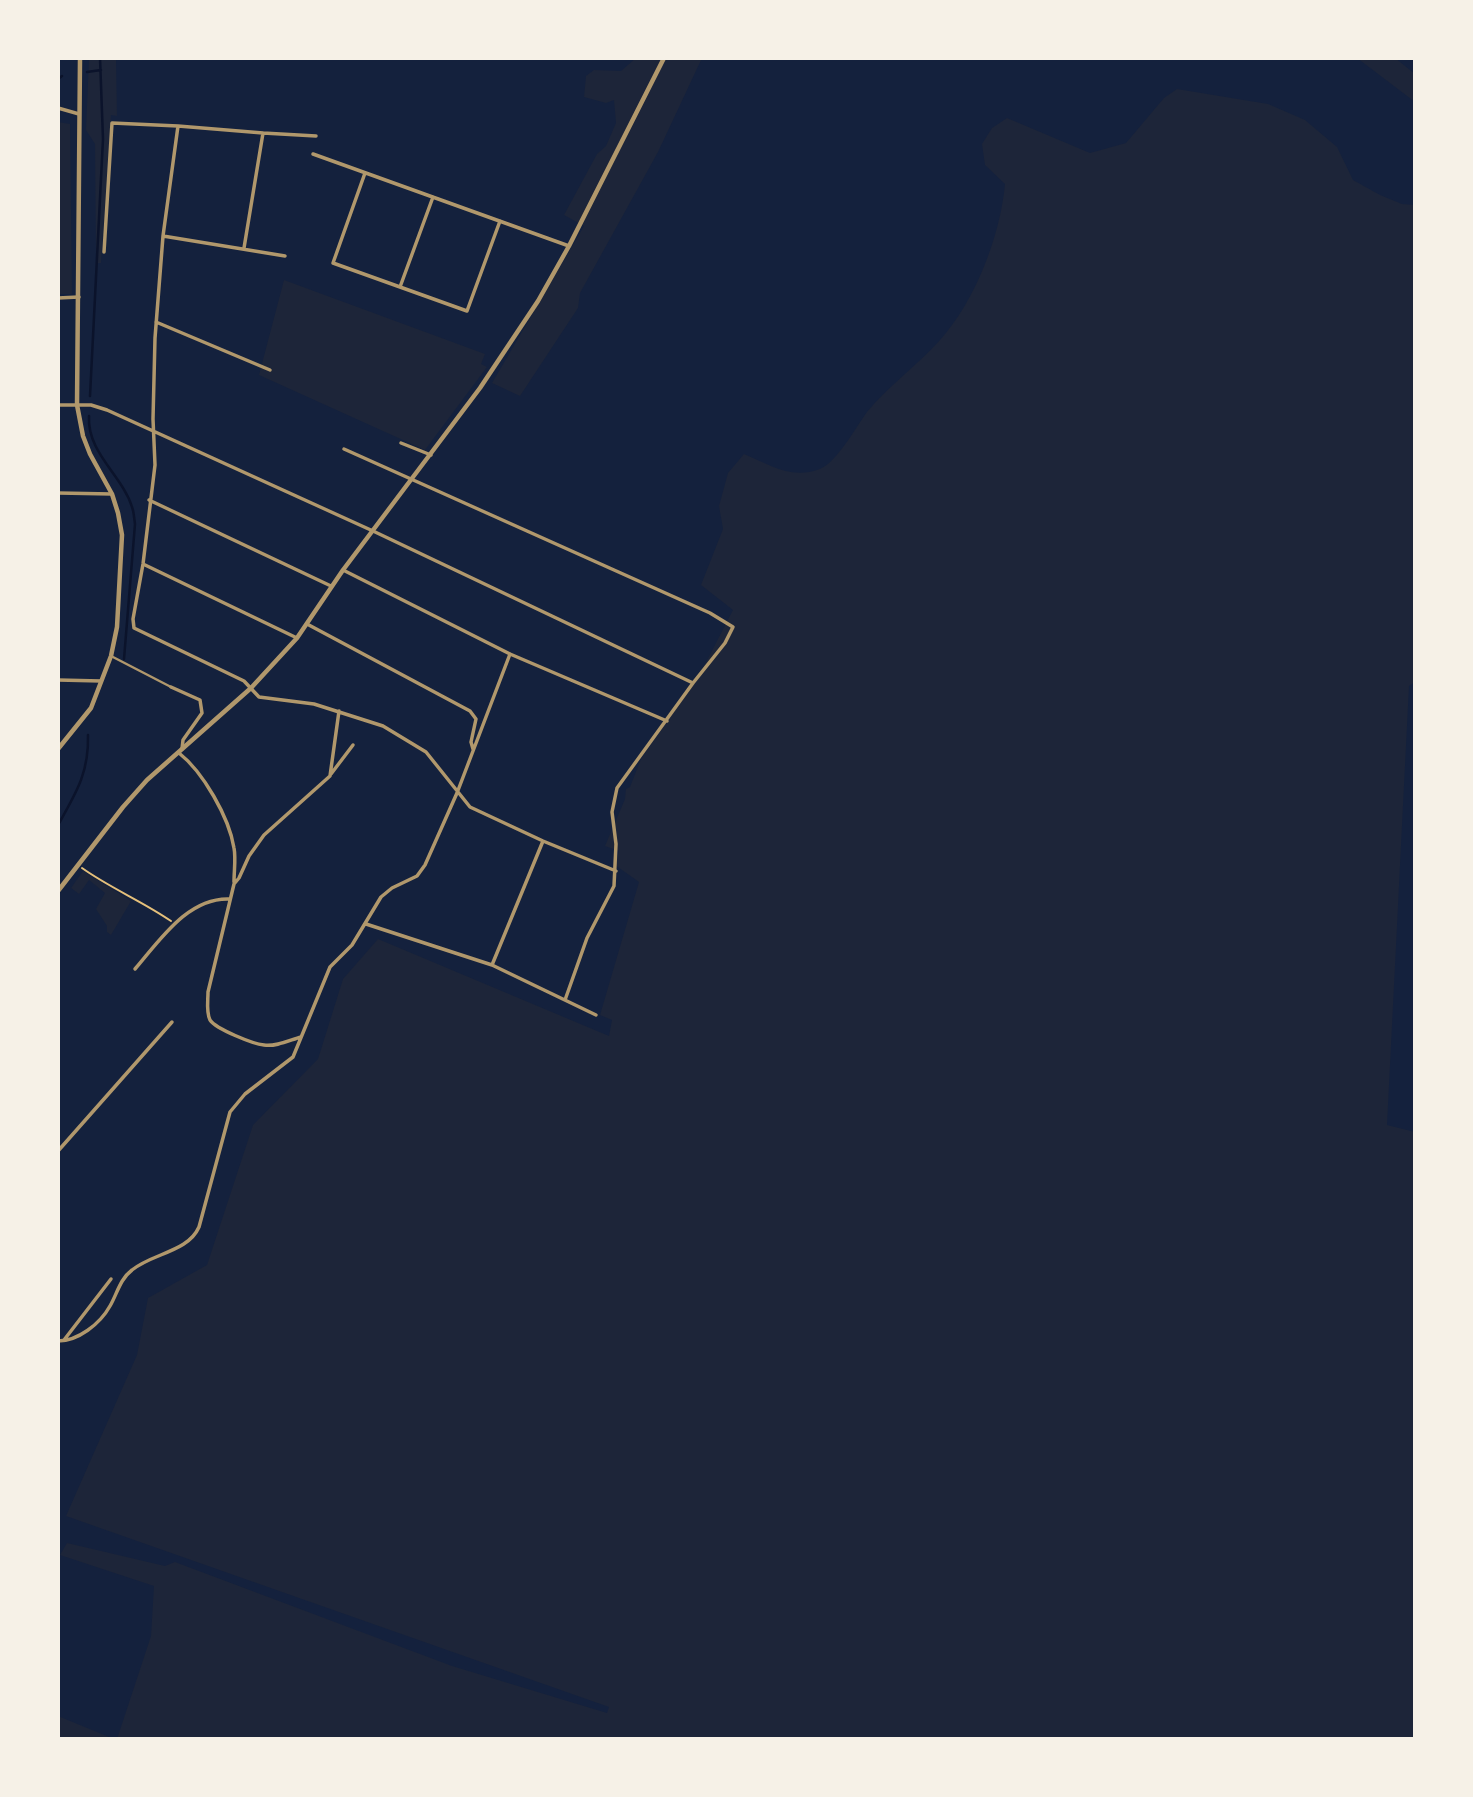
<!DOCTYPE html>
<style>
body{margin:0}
#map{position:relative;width:1473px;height:1797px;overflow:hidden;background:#14213d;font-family:Commissioner,sans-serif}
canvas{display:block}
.frame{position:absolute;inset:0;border:60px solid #f6f1e7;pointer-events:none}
</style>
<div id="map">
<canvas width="1473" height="1797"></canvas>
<div class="frame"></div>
</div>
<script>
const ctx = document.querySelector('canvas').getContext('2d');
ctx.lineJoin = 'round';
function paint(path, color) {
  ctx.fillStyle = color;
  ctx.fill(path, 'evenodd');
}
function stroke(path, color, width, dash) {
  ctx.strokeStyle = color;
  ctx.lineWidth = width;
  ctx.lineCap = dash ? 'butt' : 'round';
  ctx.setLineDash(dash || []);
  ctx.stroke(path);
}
paint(new Path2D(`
 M89,58H116L117,116L111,115L101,263H96L95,144L86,130Z
 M636,58H702L658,152L580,293L578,308L520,396L492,383L584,226L564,215L597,154L606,146L616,123L614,100L606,103L584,97L586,76L594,70L621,71Z
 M1357,58H1395L1415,74V102Z
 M1177,89L1268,104L1305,120L1337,147L1353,180L1380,195L1402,204L1415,205V682L1409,686L1387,1125L1415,1132V1739H117L151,1636L154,1586L60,1555L67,1543L165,1566L175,1562L452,1666L607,1713L609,1707L66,1516L137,1355L148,1298L207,1265L253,1125L318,1059L343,979L378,939L609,1036L612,1020L600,1015L639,882L615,865L619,851L605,846L625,799L626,789L630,787L641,759L700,674L733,610L701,585L723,529L719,506L728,473L744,454C771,465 790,480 820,469C837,462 856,427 867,412C888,386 917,366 940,340C975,301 1000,237 1005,184L985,165L982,144L992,128L1007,118L1090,153L1126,143L1164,98Z
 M58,122L70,124L72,294H58Z
 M284,280L485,354L481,364L487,367L425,450L259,375Z
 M83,871L131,901L111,935L107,932V926L96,909L105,893L89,880L79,894L71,888Z
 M58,1716L114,1739H58Z`), '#1d2539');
stroke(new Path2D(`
 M87,72L101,70
 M58,79L62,76
 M90,396L103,139L100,58
 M89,416C87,453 122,475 132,507C134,512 134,518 135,524L124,659
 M58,825C76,793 89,773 88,735`), '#0b132b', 2.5);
stroke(new Path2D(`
 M82,868C110,888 142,901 171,921`), '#e5c07b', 2);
stroke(new Path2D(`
 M111,656L171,687`), '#b1986c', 2.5);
stroke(new Path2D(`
 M58,108L79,114
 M178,126L263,133
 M313,154L569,246
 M365,173L333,263L467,311L500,221
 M163,236L285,256
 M244,248L263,133L316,136
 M104,252L112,123L178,126L163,236L155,338L153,419L155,465L143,564L133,619L134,628L244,681L259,697L314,704L383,726L426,752L470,807L543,841L616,871
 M400,287L433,197
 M58,298L79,297
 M156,322L270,370
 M58,405H91L107,410L373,531L693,683
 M401,443L431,455
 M344,449L710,613L733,627L725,643L693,683L617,788L612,812L616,844L614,886L587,938L565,1000
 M58,493L112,494
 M149,500L331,586
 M143,564L297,638
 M343,570L510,654L667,721
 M307,624L470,711L476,719L471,742L473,749
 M58,680L101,681
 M171,687L200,700L202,713L183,740L182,749
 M179,753C203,772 229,817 234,848C236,858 234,871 234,882
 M331,774L353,745
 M366,924L492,965L596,1015
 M492,965L543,841
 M135,969C160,940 188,897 230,899
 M301,1037C290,1040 276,1047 264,1045C253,1044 216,1029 210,1020C206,1012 208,1001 208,992L234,884L239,878L249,856L264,835L330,776L339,711
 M58,1151L172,1022
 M64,1340L111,1279
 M58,1341C78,1341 100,1324 110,1306C117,1294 120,1279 132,1270C153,1253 188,1252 199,1227L230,1112L245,1094L293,1057L330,967L352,945L381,897L392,888L417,876L425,865L457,793L510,654`), '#b1986c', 3.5);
stroke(new Path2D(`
 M58,749L91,708L111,656L117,627L122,535L118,513L112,494L90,454L83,436L77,405L80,58
 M58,891L123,807L147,780L251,688L297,638L343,570L480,388L538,301L569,246L664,58`), '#b1986c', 4.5);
</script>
